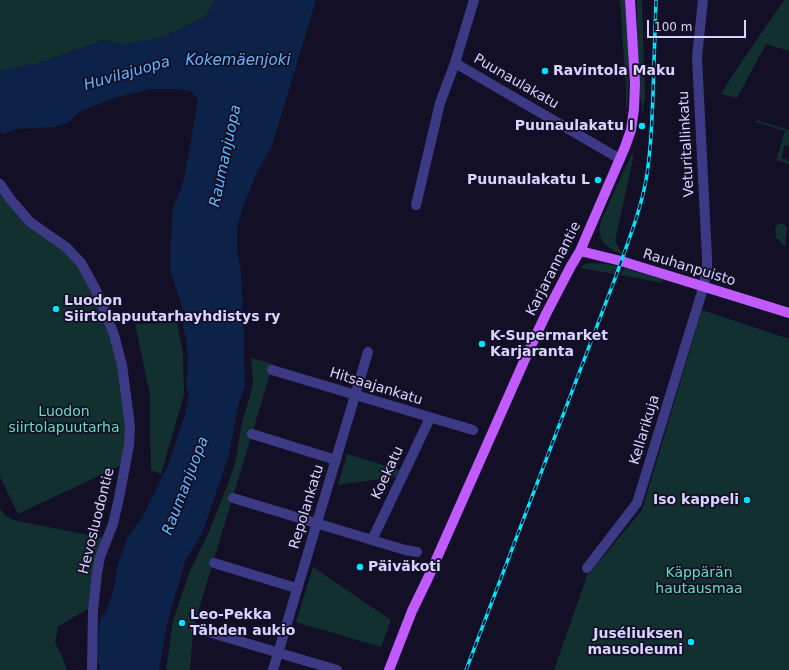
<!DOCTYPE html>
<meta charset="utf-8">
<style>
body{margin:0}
#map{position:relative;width:789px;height:670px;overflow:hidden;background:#130f26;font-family:"DejaVu Sans",sans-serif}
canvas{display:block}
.scale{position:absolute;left:647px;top:20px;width:99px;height:18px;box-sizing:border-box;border:2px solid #d9d4ff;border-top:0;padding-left:5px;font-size:12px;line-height:14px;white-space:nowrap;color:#d9d4ff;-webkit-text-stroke:3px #130f26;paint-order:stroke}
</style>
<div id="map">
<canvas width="789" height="670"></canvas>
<div class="scale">100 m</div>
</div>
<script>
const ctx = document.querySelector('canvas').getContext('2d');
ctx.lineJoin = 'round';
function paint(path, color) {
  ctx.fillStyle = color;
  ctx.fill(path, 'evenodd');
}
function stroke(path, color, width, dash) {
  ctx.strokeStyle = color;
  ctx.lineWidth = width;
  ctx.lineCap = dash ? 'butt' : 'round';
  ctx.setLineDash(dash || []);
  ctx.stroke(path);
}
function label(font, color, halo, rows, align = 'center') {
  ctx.font = font + ' "DejaVu Sans",sans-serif';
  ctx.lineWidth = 3.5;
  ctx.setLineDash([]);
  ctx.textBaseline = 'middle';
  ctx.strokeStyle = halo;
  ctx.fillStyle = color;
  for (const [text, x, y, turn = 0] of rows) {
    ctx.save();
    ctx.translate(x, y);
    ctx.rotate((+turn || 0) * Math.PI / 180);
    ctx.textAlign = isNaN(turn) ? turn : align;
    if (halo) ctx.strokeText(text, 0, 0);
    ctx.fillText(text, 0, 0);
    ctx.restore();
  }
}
paint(new Path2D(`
 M0,0H127L131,1V0H215L214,3L205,17L164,37L121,45L104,40L40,63L0,71Z
 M620,0H625C627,38 632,76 626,114V89Z
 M637,0H642L645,97L642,118V105L640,97L637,33Z
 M784,0H789V51L766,44L737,98L721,94L732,76Z
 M756,120L789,130V146L785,145L781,158L789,161V164L776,160L785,131L756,122Z
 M632,153L633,155V159L615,241L619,249L622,251L621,254C605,247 596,240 601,221Z
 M0,191L7,202L18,216L23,214L66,247L95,288L127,395L126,463L18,514L0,477Z
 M778,224H784L787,228L785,247L776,237L775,228Z
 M590,263L607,264L617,266L614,274L581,268L585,264Z
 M624,268L661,279H663L662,283L621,275Z
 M702,310L789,339V670H554L587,576L642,510Z
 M177,323L183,353L184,395L161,474L151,470L150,419V395L135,324Z
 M251,358L273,364L195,622L193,633L190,670H166L173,621L190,571L209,532L229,481L235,463L242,423L251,392L253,381Z
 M347,454L400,470L396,477L338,485Z
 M0,508C4,515 7,517 13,520L104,538L91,607L56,628L58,629L55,642L63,659L67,670H0Z
 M313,567L391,620L381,647L296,622Z`), '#12302f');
paint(new Path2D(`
 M215,0H316L272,146L256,174L243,207L237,228V250L241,271L244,331V355L245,387L238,406L229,455L203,531L185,562L167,624L159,670H100C100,665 97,662 97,658C96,644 99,629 101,615L106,613L114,587L118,564L127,538L142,518L169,463L183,420L185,417L189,393L186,388L188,361L186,338L183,326L184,313L171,272L170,257L173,206L181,190L186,169L198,100L191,91L177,89H150L111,99L79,112L69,122L55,127L16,129L4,134L0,131V71L40,63L104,40L121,45L164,37L205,17L214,3Z`), '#0c2248');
stroke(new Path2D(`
 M474,0L455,63L620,159
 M0,184L11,200L30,222L66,247L81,263L95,288L105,311L114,335L122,365L130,426L129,445L119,498L113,524L100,557L97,573L93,610L92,670
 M416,205L440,103L455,63
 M272,370L473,430
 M252,434L336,460
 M233,498L372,540L430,418
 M372,540L405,550L417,552
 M214,563L296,588
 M587,568L637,503L701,295L707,270V258L697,57L703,0
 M195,628L337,670
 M273,670L368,352`), '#3d3a85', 10);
stroke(new Path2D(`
 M580,251L621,261L789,313
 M389,670L412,611L428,578L529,350L546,314L571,266L580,251L625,147L631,130L634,109L635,83L630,0`), '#c25bff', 10);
const rail = new Path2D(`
 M466,670L616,276C627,244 640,213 646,180C651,152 652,123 653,95C654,63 655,32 656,0`);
stroke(rail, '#00e5ff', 3.5);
stroke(rail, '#130f26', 2, [6]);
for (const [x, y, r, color] of [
 [545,71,4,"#00e5ff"],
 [642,126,4,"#00e5ff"],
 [598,180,4,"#00e5ff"],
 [56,309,4,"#00e5ff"],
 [482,344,4,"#00e5ff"],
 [747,500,4,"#00e5ff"],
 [360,567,4,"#00e5ff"],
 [182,623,4,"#00e5ff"],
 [691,642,4,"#00e5ff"]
]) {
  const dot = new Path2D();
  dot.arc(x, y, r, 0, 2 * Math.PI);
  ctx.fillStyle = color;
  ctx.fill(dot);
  stroke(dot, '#130f26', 1.5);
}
label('bold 14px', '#d9d4ff', '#130f26', [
 ["Ravintola Maku",553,71],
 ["Puunaulakatu I",634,126,"right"],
 ["Puunaulakatu L",590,180,"right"],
 ["Luodon",64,301],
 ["Siirtolapuutarhayhdistys ry",64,317],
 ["K-Supermarket",490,336],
 ["Karjaranta",490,352],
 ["Iso kappeli",739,500,"right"],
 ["Päiväkoti",368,567],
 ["Leo-Pekka",190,615],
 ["Tähden aukio",190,631],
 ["Juséliuksen",683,634,"right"],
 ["mausoleumi",683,650,"right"]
], 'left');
label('14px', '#d9d4ff', '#130f26', [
 ["Puunaulakatu",516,82,30],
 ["Veturitallinkatu",687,144,-93],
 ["Rauhanpuisto",689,268,17],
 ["Karjarannantie",554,269,-63],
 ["Hitsaajankatu",376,387,17],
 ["Kellarikuja",645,430,-73],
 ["Koekatu",388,473,-65],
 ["Repolankatu",307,507,-73],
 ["Hevosluodontie",97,521,-76]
]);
label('14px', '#5fe0c0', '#130f26', [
 ["Luodon",64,412],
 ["siirtolapuutarha",64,428],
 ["Käppärän",699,573],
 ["hautausmaa",699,589]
]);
label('italic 15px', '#62b6ff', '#130f26', [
 ["Kokemäenjoki",238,61],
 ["Huvilajuopa",127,74,-16],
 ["Raumanjuopa",226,156,-78],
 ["Raumanjuopa",186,486,-69]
]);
</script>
